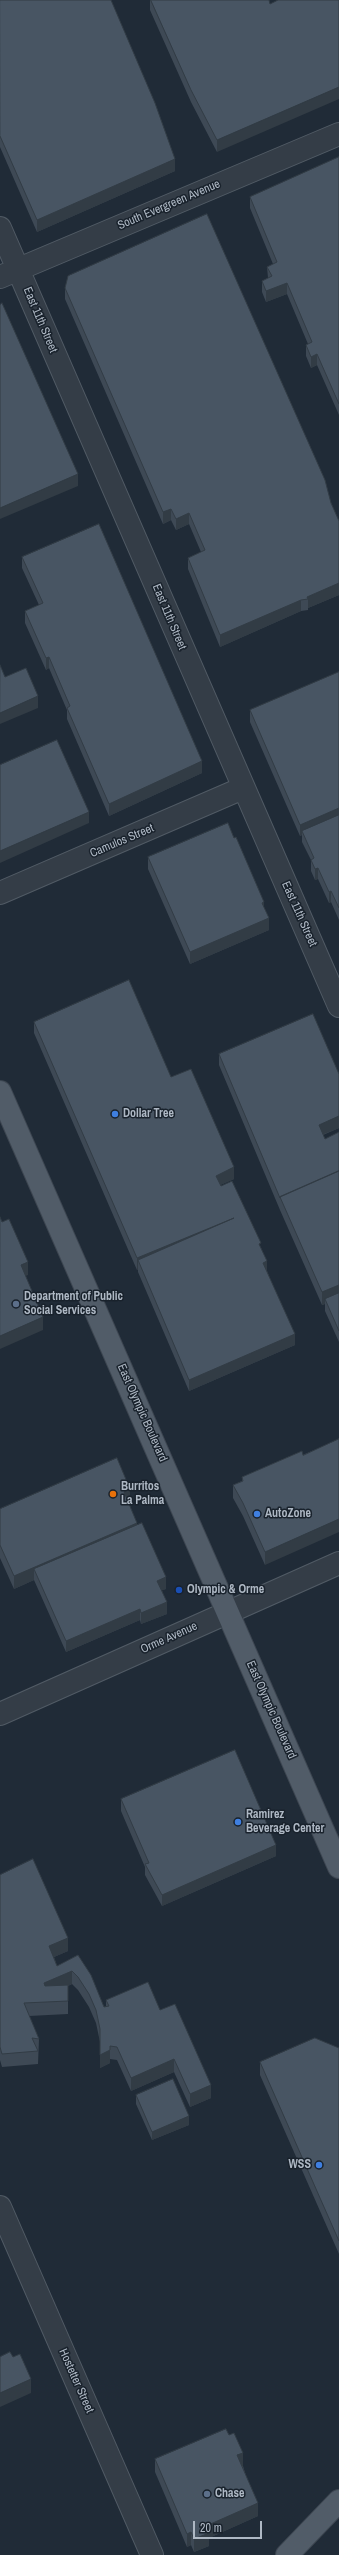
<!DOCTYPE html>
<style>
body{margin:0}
#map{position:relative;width:339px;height:2555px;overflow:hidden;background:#202b37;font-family:"Archivo Narrow",sans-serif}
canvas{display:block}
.scale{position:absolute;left:193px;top:2521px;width:69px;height:18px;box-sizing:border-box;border:2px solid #aeb8c4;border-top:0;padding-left:5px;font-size:12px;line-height:14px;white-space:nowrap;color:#aeb8c4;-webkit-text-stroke:3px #19222c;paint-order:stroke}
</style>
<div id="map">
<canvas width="339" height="2555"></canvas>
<div class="scale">20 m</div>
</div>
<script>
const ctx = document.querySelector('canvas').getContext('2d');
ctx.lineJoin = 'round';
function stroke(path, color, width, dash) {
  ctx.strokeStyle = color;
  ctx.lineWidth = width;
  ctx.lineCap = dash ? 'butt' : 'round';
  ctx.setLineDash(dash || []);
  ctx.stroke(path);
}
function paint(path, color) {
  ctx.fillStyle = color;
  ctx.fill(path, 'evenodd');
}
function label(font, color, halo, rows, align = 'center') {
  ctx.font = font + ' "Archivo Narrow",sans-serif';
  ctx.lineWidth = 3;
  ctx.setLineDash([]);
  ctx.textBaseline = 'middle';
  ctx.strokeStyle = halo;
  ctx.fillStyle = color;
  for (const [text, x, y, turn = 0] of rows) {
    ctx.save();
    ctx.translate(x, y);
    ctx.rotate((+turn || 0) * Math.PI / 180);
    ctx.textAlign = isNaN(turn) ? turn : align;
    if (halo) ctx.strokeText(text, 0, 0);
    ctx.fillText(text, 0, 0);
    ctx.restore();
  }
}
const minor = new Path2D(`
 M0,228L339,1006
 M0,277L339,134
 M0,893L243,788
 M0,1714L339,1563
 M0,2207L152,2555`);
const major = new Path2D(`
 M0,1092L339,1867
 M287,2555L339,2501`);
stroke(minor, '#515b65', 24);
stroke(major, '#3d4651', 24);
stroke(minor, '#343d47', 22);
stroke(major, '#515c68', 22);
paint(new Path2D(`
 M0,0L175,171L37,232L0,147Z
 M150,0H269L217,152L191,102L150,10Z
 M339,157V415L317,365L311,368L306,356V345L308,344L287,294L266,302L262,292V281L268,278L267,267L273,264L250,208V197Z
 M65,288L331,503L339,521V595L308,608V610L301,611L220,647L188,569V558L201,552L189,524L176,530L171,520L163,524L65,299Z
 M22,557L202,773L109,816L67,719V710L49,668L46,670L25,623V611L39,605L22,568Z
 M339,672V920L331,902L329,903L318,879L315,880L311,871V860L302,842V835L300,836L250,722V710Z
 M234,838L264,908L269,930L190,964L148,869V857Z
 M34,1022L171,1077L234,1179L220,1185L261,1248L267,1271L295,1345L189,1391L138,1272V1269L137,1270L34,1033Z
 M219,1054L339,1128L323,1135L325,1139L339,1132V1342L325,1311V1304L322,1305L280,1210L219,1065Z
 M302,1451L265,1565L243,1516L233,1498V1485L242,1481V1477Z
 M130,1502L129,1503L137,1525L166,1589L162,1590L167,1614L141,1624L140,1620L66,1652L34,1580L14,1589L0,1558V1509Z
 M121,1799L276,1856L162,1906L145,1875V1867L121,1811Z
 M0,1875L68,1951L54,1957L57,1966L78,1955L104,2007H106V2000L160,2010L211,2098L190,2107L174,2072L131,2091L117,2060L110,2059V2063L100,2068V2042L96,2023L89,2007L78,1990L72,1984L68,1986V2014L29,2016L39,2039L38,2064L2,2067L0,2060Z
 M339,2048V2254L260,2075V2062Z
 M136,2095L189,2125L152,2140L136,2104Z
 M155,2459L243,2466L258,2516L209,2538V2546L194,2552L191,2545L187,2547L155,2472Z`), '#3e4955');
paint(new Path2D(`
 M339,87V99L217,152V140Z
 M175,159V171L37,232V220Z
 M287,283V294L266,302V291Z
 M317,354V365L311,368V357Z
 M78,474V486L0,519V508Z
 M171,509V520L163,524V512Z
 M189,513V524L176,530V519Z
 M339,583V595L308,608V599L307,597Z
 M301,600V611L220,647V635Z
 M49,657V668L46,670V658Z
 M38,696V708L0,724V713Z
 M202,761V773L109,816V804Z
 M339,808V819L302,831V835L300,836V825Z
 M89,812V823L0,863V851Z
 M318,868V879L315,880V869Z
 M331,891V902L329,903V892Z
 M264,902V913L262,903Z
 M269,918V930L190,964V952Z
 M339,1116V1128L319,1136V1125Z
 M234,1167V1179L216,1187V1176Z
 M234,1218L138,1260V1269L137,1270V1258Z
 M267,1261V1273L263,1263Z
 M28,1262V1275L21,1278V1265Z
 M339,1285V1298L325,1299V1304L322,1305V1292Z
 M43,1317V1330L0,1349V1336Z
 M295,1334V1345L189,1391V1380Z
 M130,1489V1502L124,1505V1492Z
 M339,1519V1532L265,1565V1552Z
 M137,1523V1536L34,1569V1580L14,1589V1576Z
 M166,1577V1589L157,1592V1581Z
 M167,1602V1614L141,1624V1613Z
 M140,1609V1620L66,1652V1641Z
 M276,1845V1856L162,1906V1895Z
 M68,1938V1951L49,1959V1946Z
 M72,1971V1984L44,1996V1983Z
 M110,2050V2063L100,2068V2055Z
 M174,2059V2072L131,2091V2078Z
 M211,2085V2098L190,2107V2094Z
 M189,2116V2125L152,2140V2132Z
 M31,2379V2393L0,2407V2393Z
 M243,2453V2466L237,2468V2455Z
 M258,2503V2516L209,2538V2546L194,2552V2539L206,2526Z
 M191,2532V2545L187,2547V2534Z`), '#323c45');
const building = new Path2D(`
 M0,0H111L155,103L175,159L37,220L0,136Z
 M151,0H269L270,4L278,0H339V87L217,140L191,90Z
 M339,157V404L317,354L311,357L306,345L312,342L287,283L266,291L262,281L272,276L267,267L277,262L250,197Z
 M207,214L325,480L331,503L339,521V583L307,597L308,599L301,600L220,635L188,558L205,550L189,513L176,519L171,509L163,512L65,288L68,276Z
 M2,303L78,474L0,508V305Z
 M99,524L202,761L109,804L67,708L70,706L49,657L46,658L25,611L43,603L22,557Z
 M0,665L5,677L26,668L38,696L0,713Z
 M339,672V808L300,825L250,710Z
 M57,740L89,812L0,851V765Z
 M339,815V908L331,891L329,892L318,868L315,869L311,860L314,858L302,831Z
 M228,823L234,838L236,837L264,902L262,903L269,918L190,952L148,857Z
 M129,980L171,1077L191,1069L234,1167L216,1176L221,1186L232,1181L261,1243L259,1244L267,1261L263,1263L295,1334L189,1380L138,1260L234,1218L137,1258L34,1022Z
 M313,1014L339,1074V1116L319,1125L325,1139L339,1132V1171L280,1197V1198L219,1054Z
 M339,1171V1285L322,1292L280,1197Z
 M0,1217L2,1222L9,1219L28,1262L21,1265L43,1317L0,1336Z
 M339,1293V1331L325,1299Z
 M339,1439V1519L265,1552L243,1503L233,1485L243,1481L242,1477L302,1451L303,1455Z
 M117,1458L130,1489L124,1492L137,1523L14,1576L0,1545V1509Z
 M142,1523L166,1577L157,1581L167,1602L141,1613L140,1609L66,1641L34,1569Z
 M235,1750L276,1845L162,1895L145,1864L149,1863L121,1799Z
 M33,1859L68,1938L49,1946L57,1966L78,1955L91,1975L104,2007L109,2006L106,2000L148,1982L160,2010L175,2004L211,2085L190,2094L174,2059L131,2078L117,2047L110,2046V2050L100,2055V2029L96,2010L89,1994L78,1977L72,1971L44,1983L45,1986L68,1985V2001L24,2003L39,2039L32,2038L38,2051L2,2054L0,2047V1875Z
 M315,2038L339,2048V2241L260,2062Z
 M173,2079L189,2116L152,2132L136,2095Z
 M10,2352L13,2357L20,2354L31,2379L0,2393V2357Z
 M226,2429L229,2435L234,2433L243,2453L237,2455L258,2503L206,2526L209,2533L194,2539L191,2532L187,2534L155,2459Z`);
paint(building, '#485563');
stroke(building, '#323c45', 1);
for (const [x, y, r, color] of [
 [115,1114,4,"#3f7fe0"],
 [16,1304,4,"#5c6f8a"],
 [113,1494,4,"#e8710a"],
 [257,1514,4,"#3f7fe0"],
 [179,1590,4,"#1a4fb4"],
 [238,1822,4,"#3f7fe0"],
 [319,2165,4,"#3f7fe0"],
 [207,2494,4,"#5c6f8a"]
]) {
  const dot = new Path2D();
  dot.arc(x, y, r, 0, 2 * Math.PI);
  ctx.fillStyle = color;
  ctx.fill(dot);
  stroke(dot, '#19222c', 1.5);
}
label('12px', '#aeb8c4', '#19222c', [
 ["South Evergreen Avenue",169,205,-23],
 ["East 11th Street",40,320,67],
 ["East 11th Street",169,617,67],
 ["Camulos Street",122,841,-23],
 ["East 11th Street",299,914,66],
 ["East Olympic Boulevard",142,1413,66],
 ["Orme Avenue",169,1638,-24],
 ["East Olympic Boulevard",271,1710,66],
 ["Hostetter Street",76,2381,66]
]);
label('bold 12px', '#aeb8c4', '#19222c', [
 ["Dollar Tree",123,1114],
 ["Department of Public",24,1297],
 ["Social Services",24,1311],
 ["Burritos",121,1487],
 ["La Palma",121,1501],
 ["AutoZone",265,1514],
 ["Olympic & Orme",187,1590],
 ["Ramirez",246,1815],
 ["Beverage Center",246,1829],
 ["WSS",311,2165,"right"],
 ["Chase",215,2494]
], 'left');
</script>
